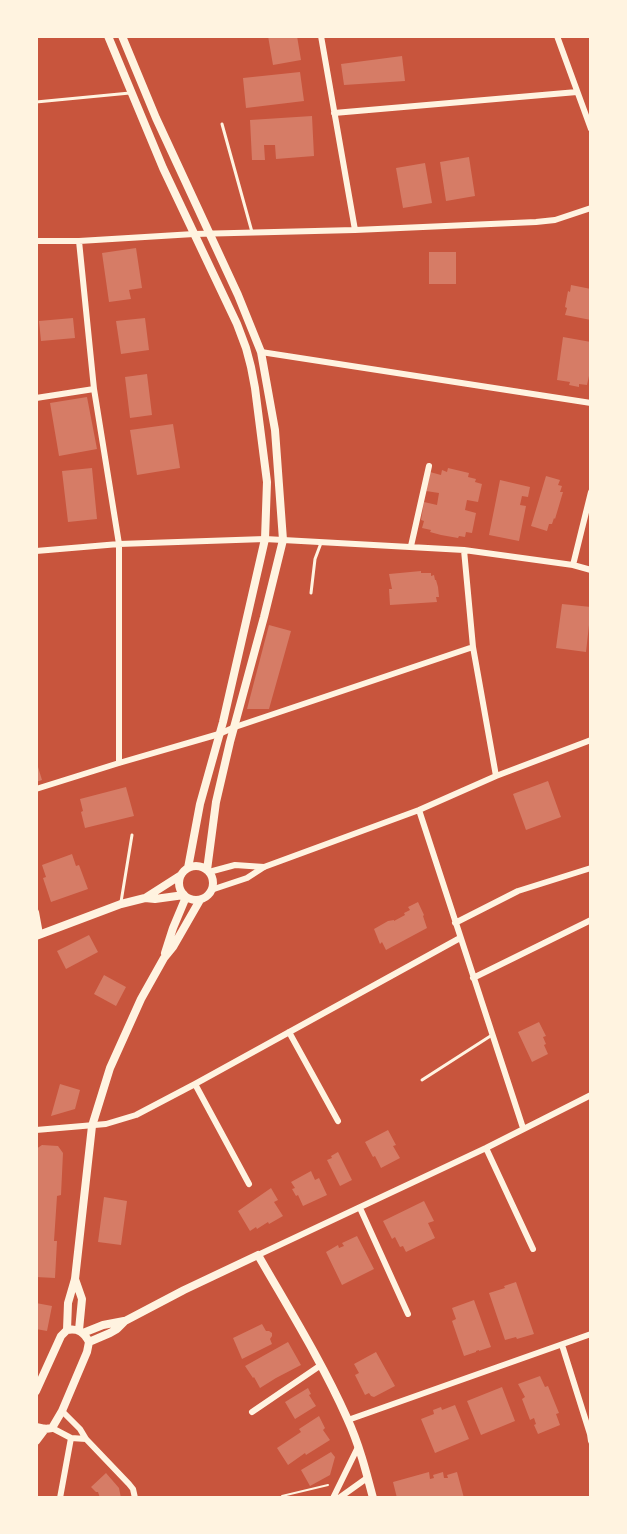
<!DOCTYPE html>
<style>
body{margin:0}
#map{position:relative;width:627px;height:1534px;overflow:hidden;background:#c8553d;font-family:Lora,serif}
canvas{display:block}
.frame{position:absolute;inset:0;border:38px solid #fff3e0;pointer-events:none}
</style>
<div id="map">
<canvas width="627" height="1534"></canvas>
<div class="frame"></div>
</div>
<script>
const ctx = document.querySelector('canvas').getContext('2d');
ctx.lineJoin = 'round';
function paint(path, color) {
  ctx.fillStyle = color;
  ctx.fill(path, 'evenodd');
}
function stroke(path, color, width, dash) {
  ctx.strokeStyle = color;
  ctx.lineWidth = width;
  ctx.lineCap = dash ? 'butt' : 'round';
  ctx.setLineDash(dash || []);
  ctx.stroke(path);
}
paint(new Path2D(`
 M268,36H297L301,60L273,65Z
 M402,56L405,81L344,85L341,64Z
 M300,72L304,101L246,108L243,78Z
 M312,116L314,156L276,159L275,145H264L265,160H252L250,120Z
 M469,157L475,196L446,201L440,162Z
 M425,163L432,203L403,208L396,168Z
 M136,248L142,288L129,290L131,299L109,302L102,253Z
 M429,252H456V284H429Z
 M571,285L591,289V320L565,315L567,308L565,307L568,291L570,292Z
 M73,318L75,338L41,341L39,321Z
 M145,318L149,350L121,354L116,321Z
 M563,337L591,342V373L590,376H589L587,385L579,384V387L569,385L570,382L557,380Z
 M147,374L152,415L130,418L125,377Z
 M87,397L97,449L59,456L50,403Z
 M173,424L180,468L137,475L130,430Z
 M92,468L97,519L68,522L62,471Z
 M448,468L469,473L468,477L476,479L475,482L482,484L478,502L467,500L465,510L476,513L472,533L466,532L465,537L459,536L458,538L441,535L430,532L431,530L422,528L424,521L421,520L424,502L437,505L439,493L426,491L430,472L441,475L442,470L447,472Z
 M546,476L560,480L558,485L562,486L560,492H563L555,519L554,518L552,524H549L547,531L531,526Z
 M500,480L530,487L528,497L522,496L520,505L526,506L519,541L489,535Z
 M421,571V573H431V576L434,575L435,580H436L438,587L439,597H436L437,602L390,605L389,589H392L389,574Z
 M562,604L591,607L586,652L556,648Z
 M269,625L291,631L269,709H247Z
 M36,767H38L42,780L36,782Z
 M548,781L561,817L526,830L513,794Z
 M126,787L134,816L85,828L81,812L83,811L80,799Z
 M72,854L76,866L79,865L88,889L51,902L43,878L46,877L42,865Z
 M418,902L424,915L423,916L427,928L386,950L382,942L380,944L374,929L388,921L394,920V921L405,915L404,913L410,910L408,907Z
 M89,935L98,952L66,969L57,951Z
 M104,975L126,987L116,1006L94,994Z
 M539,1022L546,1036L543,1037L546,1044L544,1045L548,1054L532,1062L518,1032Z
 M60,1084L80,1090L75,1109L51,1116Z
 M388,1130L396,1145L393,1146L400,1158L381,1168L375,1156L373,1157L365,1142Z
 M42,1145L58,1146L63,1153L61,1195L57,1196L54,1241H57L55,1278L36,1277V1149Z
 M338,1152L352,1180L340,1186L327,1160L332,1158L331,1156Z
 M311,1171L315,1180L319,1178L327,1195L303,1206L298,1195L296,1196L292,1189L295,1188L291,1182Z
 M271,1188L278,1200L274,1202L283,1216L269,1224L268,1222L257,1229L256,1227L250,1231L238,1211Z
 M104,1197L127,1201L121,1245L98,1242Z
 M424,1201L434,1221L428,1223L435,1238L406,1252L403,1246L400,1247L395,1237L392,1239L383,1221Z
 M357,1236L374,1269L342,1285L326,1252L338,1245L339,1248L344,1246L342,1243Z
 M516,1282L534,1334L517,1339L516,1337L505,1340L489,1293L505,1288L504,1286Z
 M474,1300L491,1347L479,1351V1350L476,1351V1352L464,1356L452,1321L456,1319L452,1308Z
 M36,1303L52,1306L47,1331L36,1329Z
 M262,1324L266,1331H269L272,1333V1336L270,1339L272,1344L242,1359L233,1338Z
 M288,1342L301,1365L276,1378L260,1388L254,1377L253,1378L245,1366Z
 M376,1352L395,1386L374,1397L371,1396L369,1393L365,1395L355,1375L359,1373L354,1364Z
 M540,1376L545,1387L548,1386L559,1413L556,1414L560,1425L538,1434L534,1425L536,1424L534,1418L530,1420L522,1399L525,1397L518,1384Z
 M502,1387L515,1421L481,1435L467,1401Z
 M308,1388L311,1394L309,1395L316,1406L295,1419L285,1402Z
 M455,1405L469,1439L435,1453L421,1419L434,1414L433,1410L441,1407L442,1410Z
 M319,1416L325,1428L323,1430L330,1440L306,1455L305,1453L288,1465L277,1448L301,1432L299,1429Z
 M331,1452L335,1457L330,1475L310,1486L301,1470Z
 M429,1472L430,1479L434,1478L433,1475L443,1472L444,1478H448L447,1475L457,1472L464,1498H397L393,1482Z
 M106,1473L119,1488L121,1498H100L98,1492H96L91,1487Z`), '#d67c66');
stroke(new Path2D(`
 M282,1496L328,1485`), '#fff3e0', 2);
stroke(new Path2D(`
 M36,102L130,93
 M222,124L252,232
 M311,593L315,559L321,543
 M121,902L132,835
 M422,1080L492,1035`), '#fff3e0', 3);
stroke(new Path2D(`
 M321,36L355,230
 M557,36L591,129
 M334,113L577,92
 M36,241H79L194,234L355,230L536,222L555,220L591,208
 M79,241L94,389L119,544V763
 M261,352L591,403
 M36,398L94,389
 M411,546L429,466
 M464,550L473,647L496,776
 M36,551L119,544L265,539L464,550L573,565L591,570
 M573,565L591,492
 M36,789L119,763L219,734L235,727L473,647
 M419,810L523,1128
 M209,872L235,865L264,867
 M211,890L247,878L264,867L419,810L496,776L591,740
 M36,912L40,934
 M455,923L518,891L591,868
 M473,978L591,920
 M289,1032L338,1121
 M195,1084L249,1184
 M36,1130L106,1124L136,1115L195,1084L460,938
 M486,1148L533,1249
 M360,1208L408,1314
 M258,1255L486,1148L591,1095
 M562,1345L590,1434L591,1441
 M62,1411L80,1429L86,1439L129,1484L133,1489L135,1498
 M252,1412L321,1365
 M348,1420L591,1334
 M52,1428L71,1438L86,1439
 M60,1498L71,1438
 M333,1498L358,1447
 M339,1498L367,1478`), '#fff3e0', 6);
stroke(new Path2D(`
 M108,36L163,168L237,324L246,348L251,367L255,388L267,482L265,539L223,722L200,804L188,868
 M122,36L156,118L238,295L261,352L275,430L283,540L264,617L230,742L216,802L207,870
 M179 883a17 17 0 1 1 34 0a17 17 0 1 1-34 0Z
 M145,898L155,899L184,895
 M36,936L121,904L145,898L181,875
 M165,953L173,928L186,897
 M75,1279L82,1299L79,1330
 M67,1330L68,1303L75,1279L92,1126L110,1068L141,999L164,958L173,947L200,900
 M83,1333L103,1325L124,1321
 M89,1342L110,1333L117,1329L125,1321L184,1290L258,1255C289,1309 322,1362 347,1418C359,1444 366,1471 373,1498
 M36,1391L61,1336L67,1330C78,1328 84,1332 89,1342L87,1352L62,1411L52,1428L45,1429L36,1427
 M36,1441L45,1429`), '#fff3e0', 8);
</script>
